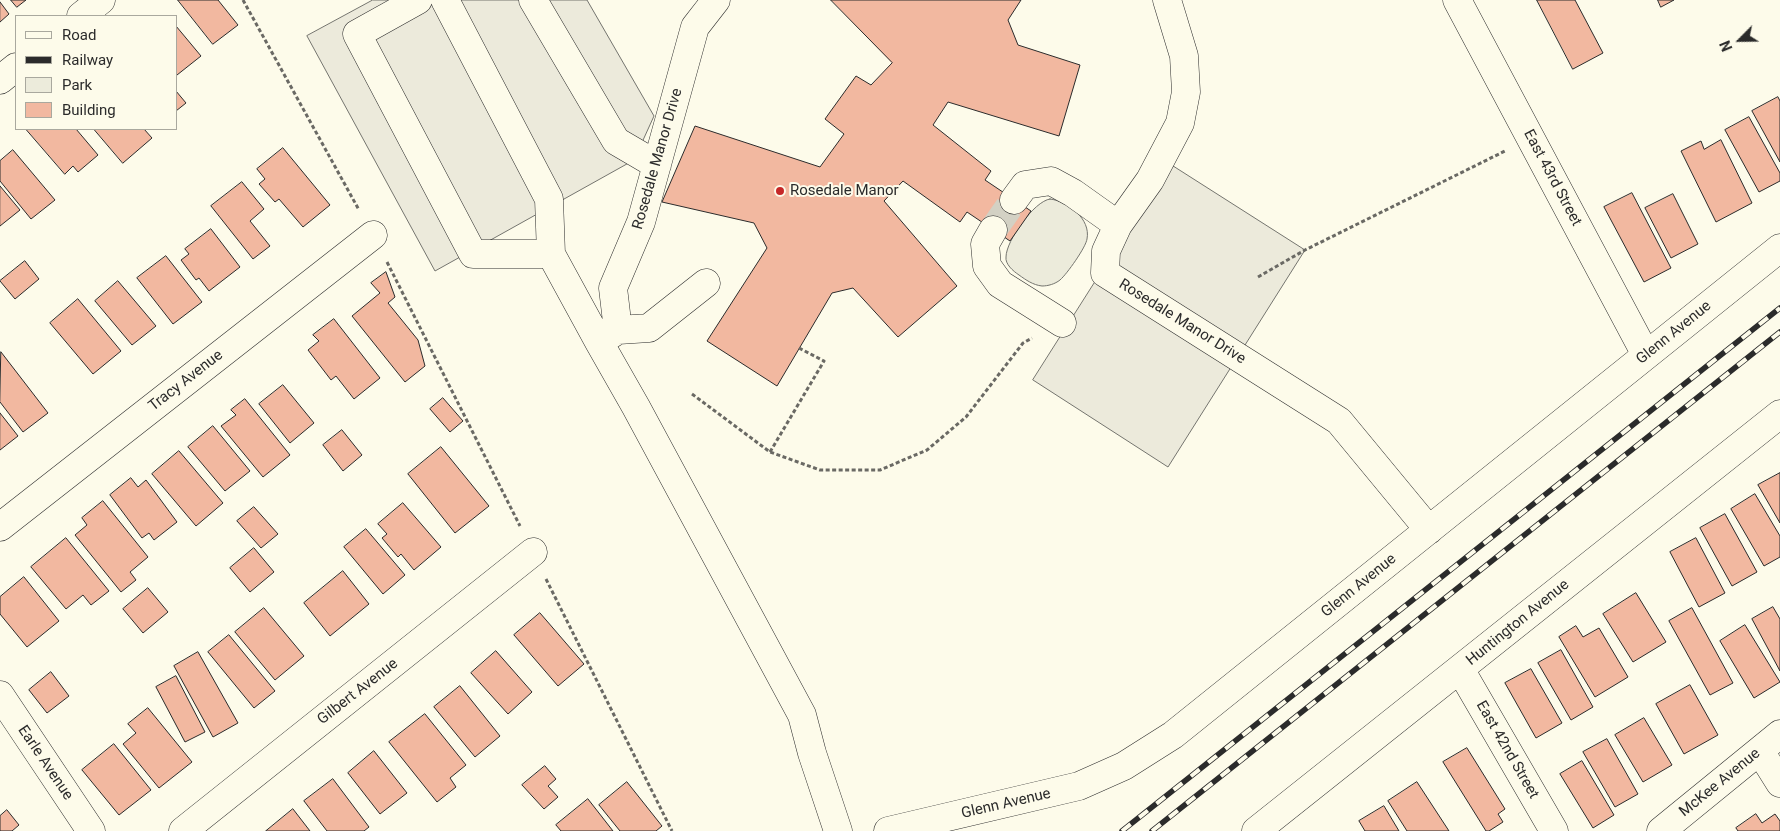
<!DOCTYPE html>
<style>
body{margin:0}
#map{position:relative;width:1780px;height:831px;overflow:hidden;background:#fdfbea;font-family:Roboto,sans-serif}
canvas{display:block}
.legend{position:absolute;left:15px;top:15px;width:162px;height:115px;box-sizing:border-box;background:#fdfbea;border:1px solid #a9a89e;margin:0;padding:6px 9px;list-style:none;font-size:15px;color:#2b2b2b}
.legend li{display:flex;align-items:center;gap:10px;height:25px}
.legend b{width:25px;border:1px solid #a9a89e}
.north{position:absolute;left:1715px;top:15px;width:50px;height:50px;-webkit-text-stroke:4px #fdfbea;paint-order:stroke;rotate:247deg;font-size:14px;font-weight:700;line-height:20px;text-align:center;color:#2b2b2b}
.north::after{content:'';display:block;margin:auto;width:18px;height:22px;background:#2b2b2b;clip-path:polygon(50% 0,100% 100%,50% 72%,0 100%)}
</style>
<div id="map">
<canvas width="1780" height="831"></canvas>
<ul class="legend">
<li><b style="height:6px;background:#fdfbea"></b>Road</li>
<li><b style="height:6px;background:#2b2b2b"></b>Railway</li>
<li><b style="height:14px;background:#ecebdb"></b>Park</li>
<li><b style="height:14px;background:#f2b8a0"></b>Building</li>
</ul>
<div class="north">N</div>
</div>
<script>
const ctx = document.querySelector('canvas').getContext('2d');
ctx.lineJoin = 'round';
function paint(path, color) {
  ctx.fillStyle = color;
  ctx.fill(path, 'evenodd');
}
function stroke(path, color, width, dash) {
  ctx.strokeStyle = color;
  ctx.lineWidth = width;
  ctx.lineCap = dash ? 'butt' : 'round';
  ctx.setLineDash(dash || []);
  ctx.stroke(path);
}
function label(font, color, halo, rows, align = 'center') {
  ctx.font = font + ' Roboto,sans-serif';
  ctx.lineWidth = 4;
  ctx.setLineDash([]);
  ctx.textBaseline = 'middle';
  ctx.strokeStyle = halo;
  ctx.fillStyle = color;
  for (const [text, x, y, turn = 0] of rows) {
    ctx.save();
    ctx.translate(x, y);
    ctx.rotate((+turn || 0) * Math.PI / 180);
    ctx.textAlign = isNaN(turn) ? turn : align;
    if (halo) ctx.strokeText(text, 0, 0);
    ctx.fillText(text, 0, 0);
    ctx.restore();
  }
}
const green = new Path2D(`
 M1050,199C1068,201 1091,219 1087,239C1086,247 1067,274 1060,280C1055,284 1048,286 1042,286C1033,285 1026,280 1019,275C1013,271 1005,264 1006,257C1006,241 1034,201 1050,199Z`);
paint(green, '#ecebdb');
stroke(green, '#74746e', 1);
const parking = new Path2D(`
 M373,0H587L654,116L634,160L435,271L307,36Z
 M1170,164L1305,250L1168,467L1033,380Z`);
paint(parking, '#eceadb');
stroke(parking, '#74746e', 1);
const building = new Path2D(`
 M11,0H26L17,7Z
 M178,0H218L238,25L213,44Z
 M831,0H1021L1008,20L1018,45L1080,65L1059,136L948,102L933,125L991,171L985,180L1031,211L1010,241L967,212L960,222L903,181L884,201L957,286L898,337L853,288L832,293L777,386L707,341L767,248L754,223L662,202L695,126L820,167L844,134L825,119L856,76L871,85L892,63Z
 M1537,0H1575L1603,53L1573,69Z
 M1658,0H1674L1661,7Z
 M0,2L9,14L0,22Z
 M176,26L201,56L177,75H176Z
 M176,91L186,103L176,111Z
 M1778,97L1780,101V162L1752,111Z
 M1749,117L1780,173V181L1759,192L1725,130Z
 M26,129H76L98,155L78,172L73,166L65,174Z
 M94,129H144L152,138L123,163Z
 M1721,140L1752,203L1716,222L1681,151L1701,141L1704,149Z
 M283,148L330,205L303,227L279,199L275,202L259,184L265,179L257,169Z
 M13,150L55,200L31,219L0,181V161Z
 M242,182L264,209L250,221L270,246L253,259L211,206Z
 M0,186L20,210L0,226Z
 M1632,193L1671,268L1644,282L1604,207Z
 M1673,194L1698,244L1671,258L1645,208Z
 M211,229L240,267L209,291L199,278L196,280L181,260L189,254L185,249Z
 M166,256L202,302L173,324L137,278Z
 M25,261L39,279L15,299L0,281Z
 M386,272L395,297L388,303L418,340L425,366L405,382L352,316L380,293L371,283Z
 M118,281L156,326L132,345L95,301Z
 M78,299L121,351L93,374L50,323Z
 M334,319L380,378L354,399L336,376L331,380L308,350L319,341L313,335Z
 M1,352L48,413L23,432L0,402Z
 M283,385L314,423L290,443L259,404Z
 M443,398L463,421L450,432L430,409Z
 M245,399L290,455L263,477L221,426L236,415L231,410Z
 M0,413L18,436L0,450Z
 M213,426L250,471L225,491L188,447Z
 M342,430L362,455L343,471L323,445Z
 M441,447L489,506L455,533L408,474Z
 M179,451L223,503L196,526L152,474Z
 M1780,473V523L1758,485Z
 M131,478L138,487L146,480L177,522L154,540L149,533L142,538L110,495Z
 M1755,494L1780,536V557L1764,566L1731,509Z
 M103,501L148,557L130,572L136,580L121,592L75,535L87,525L82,518Z
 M403,503L441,547L414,570L401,554L398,557L382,538L387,534L378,524Z
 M254,507L278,534L261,548L237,521Z
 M1725,514L1757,572L1732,586L1700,528Z
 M366,529L405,575L383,594L344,547Z
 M66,538L109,591L91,605L83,595L66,609L31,567Z
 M1696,538L1725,593L1699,607L1670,552Z
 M254,548L274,572L250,592L230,568Z
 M343,571L369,604L330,636L304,603Z
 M24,577L59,621L27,647L0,614V597Z
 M148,588L168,612L143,633L123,609Z
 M1636,593L1666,642L1633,662L1603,614Z
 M1773,607L1780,619V671L1752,619Z
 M264,608L304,656L275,680L235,632Z
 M1692,608L1733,683L1710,695L1669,621Z
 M540,613L584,664L558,686L514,635Z
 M1745,625L1780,682L1754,698L1720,641Z
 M1576,626L1583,637L1599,628L1628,677L1595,697L1559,637Z
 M229,635L275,691L254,708L208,652Z
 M1561,650L1593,707L1571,720L1538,663Z
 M496,651L532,692L508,714L471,673Z
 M198,652L238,723L213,737L174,666Z
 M1531,669L1562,723L1536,738L1505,683Z
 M51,672L69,696L47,713L29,690Z
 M176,676L205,732L185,742L156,687Z
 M1690,685L1718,735L1684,754L1656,704Z
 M460,686L500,736L475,757L434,707Z
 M148,708L192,762L159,788L123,744L136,733L128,724Z
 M425,714L466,765L450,778L456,787L437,802L389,742Z
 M1644,718L1672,765L1643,782L1615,735Z
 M1607,739L1638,794L1615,807L1583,752Z
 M114,744L151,790L119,815L82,770Z
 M1467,748L1505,809L1498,814L1503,822L1489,831H1486L1443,762Z
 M374,751L407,793L380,814L348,773Z
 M1582,761L1614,815L1593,828L1560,774Z
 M545,766L556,779L548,786L558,797L544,809L522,785Z
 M333,779L369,827L364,831H327L304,801Z
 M627,782L662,826L656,831H620L599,805Z
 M1417,782L1449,831H1407L1388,801Z
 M588,799L613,831H561L556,825Z
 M1384,806L1399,831H1365L1359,821Z
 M293,809L310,831H266Z
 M7,810L19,825L12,831H0V816Z
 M1756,814L1762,823L1775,814L1780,821V831H1738L1736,828Z`);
paint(building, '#f2b8a0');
stroke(building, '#2b2b2b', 1);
stroke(new Path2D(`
 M993,230L1014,200`), '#d3d1c4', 28, [28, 14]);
const minor = new Path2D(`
 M418,0L357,34L473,254H551
 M445,0L549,199L551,254L599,342L636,407L802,715L812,753L838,831
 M533,0L616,141L657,165
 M1167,0L1184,56L1186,92L1180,123L1150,180L1118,225L1106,251L1105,273L1339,421L1429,530
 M1457,0L1646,355
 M81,16L101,0
 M0,80L16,67
 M1014,200L1025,185L1051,181L1073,193L1118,225
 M993,230L985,244L987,266L1000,284L1062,323
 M618,330L649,328L706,283
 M599,342L618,330L613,288L641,222L695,27L716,0
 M0,527L373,235
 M1460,669L1554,831
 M0,695L91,831
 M1760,751L1780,783
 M183,831L533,552
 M888,831L1079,786L1124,766L1173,735L1780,248
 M1256,831L1780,414
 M1661,831L1780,734`);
stroke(minor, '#2b2b2b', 29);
stroke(new Path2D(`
 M243,0L359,210
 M387,262L520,526
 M1258,277L1305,250L1505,151
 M692,394L770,452L820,470H880L927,450L966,417L1023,343L1032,338
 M770,452L824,361L799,348
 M546,579L672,831`), '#6a6964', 3, [4, 2.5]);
stroke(minor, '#fdfbea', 28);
const rail = new Path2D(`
 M1122,831L1780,308
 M1152,831L1780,332`);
stroke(rail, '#2b2b2b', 5.5);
stroke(rail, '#fdfbea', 4, [11]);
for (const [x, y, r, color] of [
 [780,191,5,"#c62828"]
]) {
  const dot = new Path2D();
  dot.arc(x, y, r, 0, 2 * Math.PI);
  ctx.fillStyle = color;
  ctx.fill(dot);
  stroke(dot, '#fdfbea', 2);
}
label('15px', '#2b2b2b', '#fdfbea', [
 ["Rosedale Manor Drive",658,159,-74],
 ["East 43rd Street",1552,178,62],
 ["Rosedale Manor Drive",1182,322,32],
 ["Glenn Avenue",1674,333,-39],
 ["Tracy Avenue",186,381,-38],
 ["Glenn Avenue",1359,586,-39],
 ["Huntington Avenue",1518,623,-39],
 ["Gilbert Avenue",358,692,-38],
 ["East 42nd Street",1507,750,60],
 ["Earle Avenue",45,763,56],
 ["McKee Avenue",1720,783,-39],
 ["Glenn Avenue",1006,804,-13]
]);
label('15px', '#2b2b2b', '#fdfbea', [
 ["Rosedale Manor",790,191]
], 'left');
</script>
